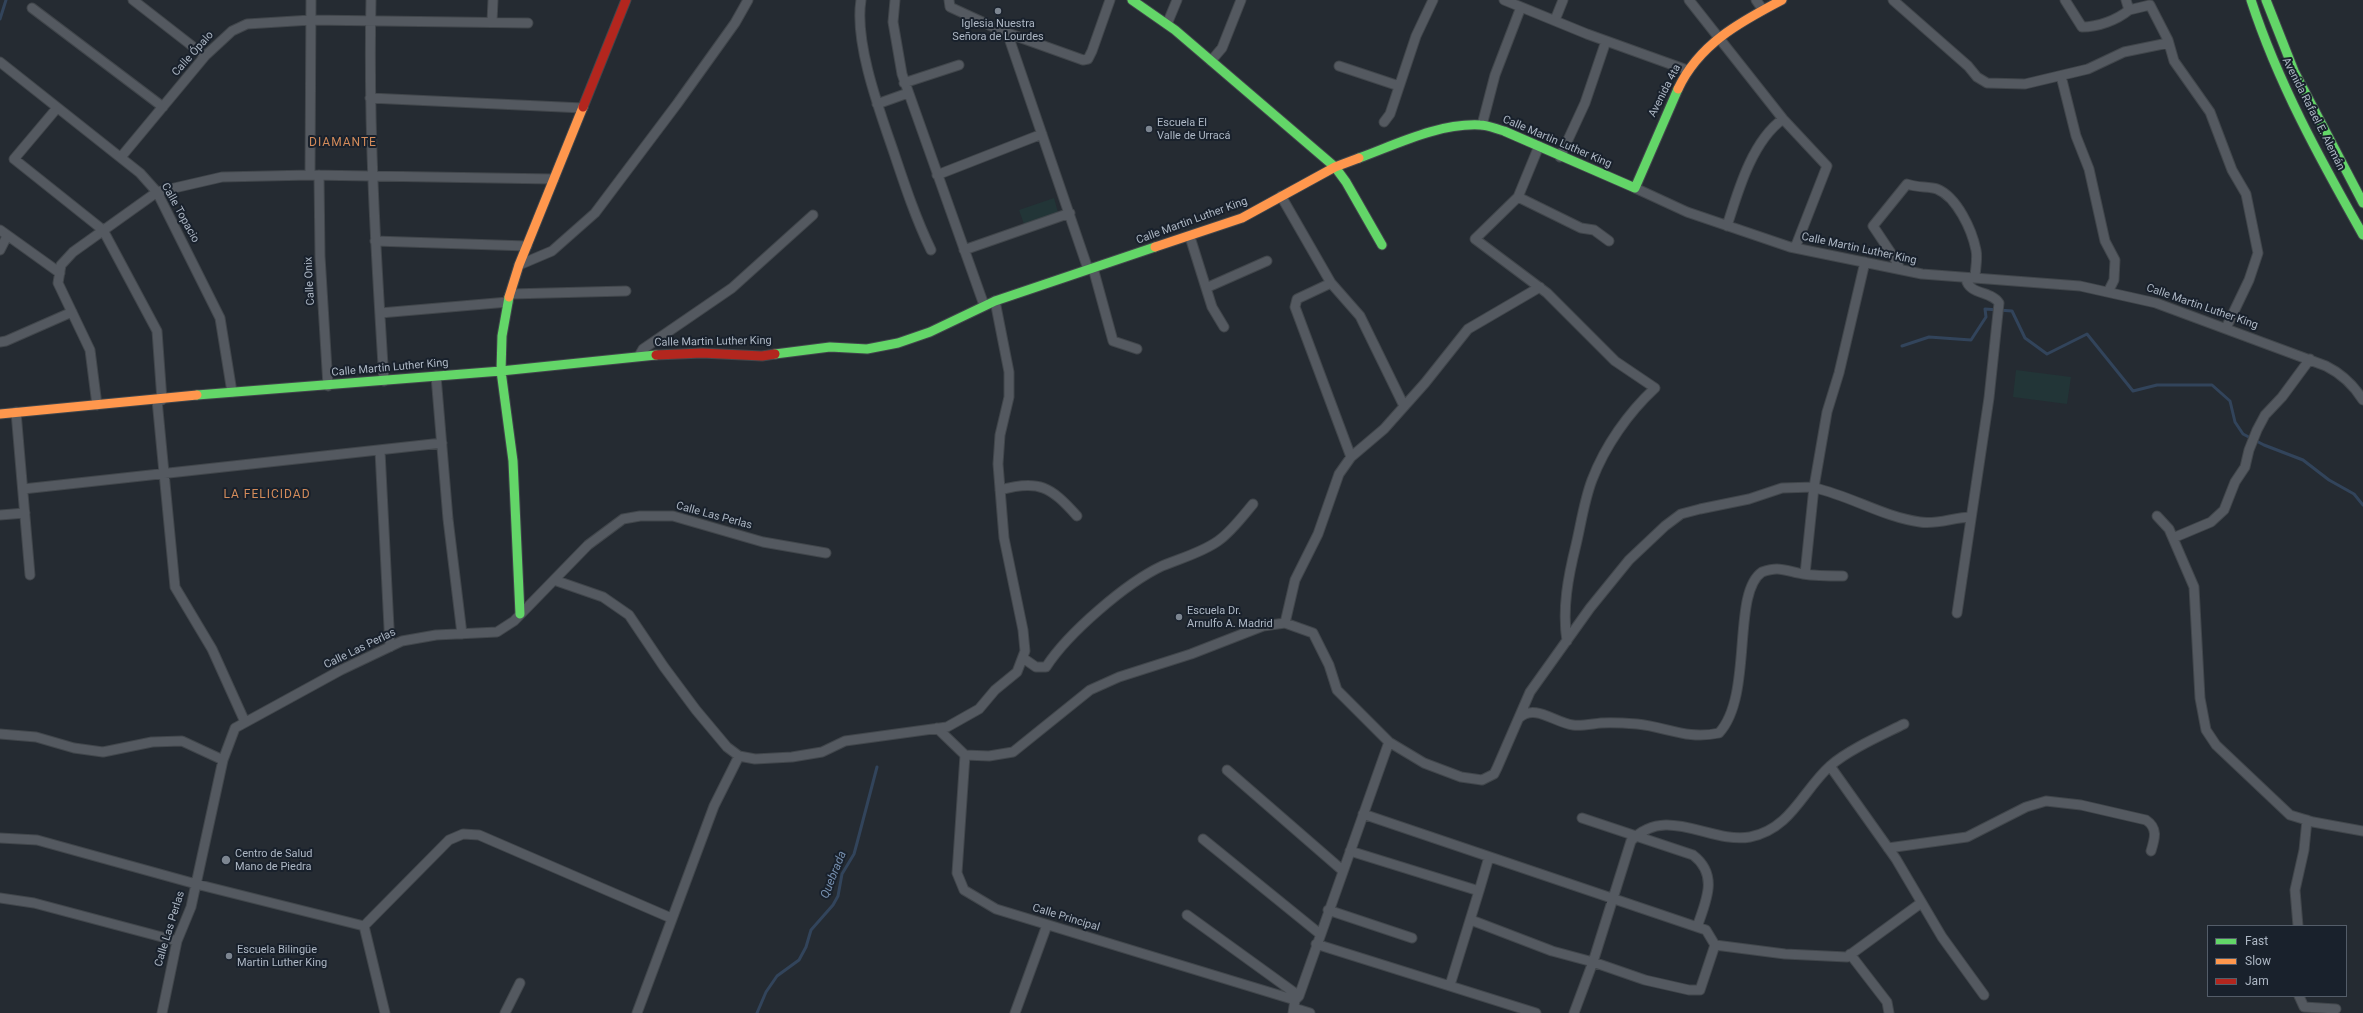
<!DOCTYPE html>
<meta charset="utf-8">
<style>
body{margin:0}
#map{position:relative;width:2363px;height:1013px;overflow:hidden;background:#252b32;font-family:Roboto,sans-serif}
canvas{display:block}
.legend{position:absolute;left:2207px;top:925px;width:140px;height:72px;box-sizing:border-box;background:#19212c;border:1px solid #545d69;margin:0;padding:5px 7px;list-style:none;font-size:12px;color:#adb7c4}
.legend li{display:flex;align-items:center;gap:8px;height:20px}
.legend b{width:20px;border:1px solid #545d69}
</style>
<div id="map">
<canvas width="2363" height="1013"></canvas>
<ul class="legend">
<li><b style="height:5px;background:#63d668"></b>Fast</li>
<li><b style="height:5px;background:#ff974d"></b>Slow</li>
<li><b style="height:5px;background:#b3261e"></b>Jam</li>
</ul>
</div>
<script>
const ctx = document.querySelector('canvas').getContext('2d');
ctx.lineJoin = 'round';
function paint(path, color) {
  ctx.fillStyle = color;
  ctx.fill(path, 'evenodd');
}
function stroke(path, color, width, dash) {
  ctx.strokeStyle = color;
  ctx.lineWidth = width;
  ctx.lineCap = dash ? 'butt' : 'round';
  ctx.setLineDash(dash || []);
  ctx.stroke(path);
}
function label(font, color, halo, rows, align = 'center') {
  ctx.font = font + ' Roboto,sans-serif';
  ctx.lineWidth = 4;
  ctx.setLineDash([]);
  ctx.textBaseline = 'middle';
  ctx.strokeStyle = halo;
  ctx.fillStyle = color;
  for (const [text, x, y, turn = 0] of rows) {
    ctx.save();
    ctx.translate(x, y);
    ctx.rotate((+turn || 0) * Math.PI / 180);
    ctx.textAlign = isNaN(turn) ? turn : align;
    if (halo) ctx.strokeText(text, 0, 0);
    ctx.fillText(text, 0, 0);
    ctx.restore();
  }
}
paint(new Path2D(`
 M1054,198L1059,216L1025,227L1019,210Z
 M2016,370L2071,377L2067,404L2013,397Z`), '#223537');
stroke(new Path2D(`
 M0,19L6,0
 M1902,346L1929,337L1971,340L1986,317L1985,309L2012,311L2025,338L2047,354L2087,334L2133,391L2157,385H2212L2230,401L2235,422L2243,434L2264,445L2303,460L2329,480L2354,494L2363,505
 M757,1013L766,992L777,976L799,960L806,947L811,930L833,905L838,896L842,874L854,854L857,843L877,767`), '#32445b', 3);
const street = new Path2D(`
 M133,0L205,56
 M371,0C368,127 376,255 384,381
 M861,0C854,43 880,112 894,153C905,186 916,219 931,250
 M895,0L893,22L902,74L984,305
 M949,0L950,7L1002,31L1083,60L1088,59L1092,51L1110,0
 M1504,0L1587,34L1687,70
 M1689,0L1783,119L1827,166L1795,248
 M1756,0L1763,10
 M1893,0L1968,66L1977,77L1987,83L2025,84L2088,69L2124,52L2168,43
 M2065,0L2082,27C2098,27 2117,20 2129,10
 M2126,0L2129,10L2150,5L2168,40L2174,61L2210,112L2232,170L2246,194L2258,253L2249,280L2226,328
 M32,8L163,107
 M1555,20L1563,0
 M492,22L493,0
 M1167,24L1177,0
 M1002,31L1009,38L1088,269
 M1211,61L1222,48L1241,0
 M0,62L140,173L157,192L220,318L232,392
 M1339,66L1399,86
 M2061,76L2076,136L2089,169L2105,241L2115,260L2114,280L2108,292
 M904,83L959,65
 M370,98L583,108
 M877,104L908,93
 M57,108L14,159L103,230L157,331L162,400
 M1384,122L1390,114L1416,36L1433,0
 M1482,125L1495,75L1521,7
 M1539,146L1518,197L1475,239L1547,293L1615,361L1655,388C1628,413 1605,446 1592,480C1584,501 1581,524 1576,545C1568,577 1562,609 1567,641
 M121,157L205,56L232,31L247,24L311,20L528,23
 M1560,157L1585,103L1606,41
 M310,175L311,0
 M319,175L320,256L328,386
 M937,175L1042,134
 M1635,188L1687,212L1790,247L1922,274L2080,286L2156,303L2326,366C2342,374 2353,384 2363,400
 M1281,196L1331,283L1360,316L1404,406
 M1518,197L1581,228L1594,230L1609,241
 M1727,226C1738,191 1752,141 1783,119
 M0,230L60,273
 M1190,237L1212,307L1224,327
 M375,241L527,246
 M0,250L7,236
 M964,250L1070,213
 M519,265L552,251L595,213L677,104L735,23L748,0
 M1093,268L1113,341L1137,349
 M1900,269L1895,259L1873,226L1907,184C1917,188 1929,186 1937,189C1957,197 1972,230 1976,250C1978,259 1975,270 1975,278
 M1331,283L1297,299L1295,307L1351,457
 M1206,288L1267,261
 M510,294L626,291
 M380,313L508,302
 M0,342L6,341L72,312
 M639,356L643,349L732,288L813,215
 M436,376L448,519L462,634
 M157,400L175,587L212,649L245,722
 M97,405L90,350L58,283L61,265L73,252L157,192L222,177L310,175L554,179
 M16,412L30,575
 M380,451L390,647
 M1815,488C1851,496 1883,517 1920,522C1937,525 1954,517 1971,517
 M23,489L442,443
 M1000,490C1039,479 1051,487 1077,516
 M0,515L25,513
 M2157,516L2169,529L2194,587L2200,698L2206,730L2216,745L2290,815L2313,822L2363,831
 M2173,538L2211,522L2224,510L2235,482L2245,467L2249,450L2257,430L2265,415L2282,397L2310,359
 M1805,574L1814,487L1827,412L1839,373L1865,262
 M554,580L603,597L629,615L664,667L696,710L727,747L739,756L755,759L792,757L822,752L845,741L947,727L979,709L995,690L1017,672L1025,651L1023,630L1004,538L998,464L1000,435L1009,397V372L995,301
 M1957,613L1989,398L1999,303C1992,291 1969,295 1966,279
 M1285,623L1295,580L1318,534L1339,474L1351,457L1384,429L1425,383L1468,329L1540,287
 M1023,658L1036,667H1046C1068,633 1126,583 1162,566C1181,558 1201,553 1218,541C1231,532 1243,516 1253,504
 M1519,718C1535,703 1555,723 1573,725C1582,726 1591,724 1601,723C1613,722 1625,723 1637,724C1667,727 1687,740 1719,733C1754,695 1731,593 1762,572C1765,571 1773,569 1777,569C1785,569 1795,573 1803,574C1816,576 1830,576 1843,576
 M937,728L965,755L989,756L1013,752L1090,690L1119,677L1191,654L1263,626L1285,623L1313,633L1329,665L1337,690L1389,742L1424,763L1461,777L1482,780L1494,774L1497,768L1530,692L1590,608L1629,560L1665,526L1681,514L1700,509L1749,499L1782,488L1814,487
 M0,734L36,737L74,748L103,752L152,742L182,741L223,760
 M965,755L957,873L964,890L996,909L1295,1000
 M1830,766L1896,859L1942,937L1984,995
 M1227,770L1342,870
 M1363,814L1706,930L1715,945L1700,990H1689L1645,980L1593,962L1552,951L1471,920
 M1582,818L1693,855C1719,875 1706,901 1697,927
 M0,838L37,840L196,884L364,926
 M1203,839L1320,934
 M1888,848L1967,837L2026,807L2046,801L2081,805L2146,820C2158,828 2155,838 2151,851
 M1350,851L1479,891L1489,857
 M0,898L34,903L177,941
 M1328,910L1412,938
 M1187,915L1299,996
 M364,926L449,840L463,834L479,835L671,918
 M364,926L385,1013
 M2298,926L2295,890L2304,850L2307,820
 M1316,944L1536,1013
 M1715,945L1785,954L1847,957L1921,903
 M1850,954L1887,1002L1889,1013
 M1450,985L1479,891
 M2299,996L2304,1007L2336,1009
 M1294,1008L1310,1013
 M162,1013L177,941L191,907L223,760L235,728L341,670L402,641L436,635L497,632L514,621L588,545L623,519L640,516H673L763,542L826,553
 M505,1013L520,983
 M637,1013L714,806L739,756
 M1015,1013L1047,925
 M1293,1013L1295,1000L1299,996L1389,742
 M1574,1013L1593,962L1631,841C1666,804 1710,844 1750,837C1791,829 1803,790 1830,766C1848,750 1882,735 1904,724`);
const fast = new Path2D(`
 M1132,0L1175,30L1335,167L1346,182L1382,245
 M2251,0C2278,83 2320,159 2363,235
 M2266,0L2294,71L2363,203
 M1359,158C1397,144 1439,123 1480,125C1488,125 1496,129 1504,131L1635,188L1678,89
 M509,297L502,336L501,371L513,461L520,614
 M775,354L830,347L867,349L898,343L930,332L995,301L1155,247
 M197,395L501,371L656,355`);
const slow = new Path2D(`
 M1678,89C1699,44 1740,22 1782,0
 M1155,247L1242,218L1335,167L1359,158
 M509,297L519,265L583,107
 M0,414L197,395`);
const jam = new Path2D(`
 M583,107L626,0
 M656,355L702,353L762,356L775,354`);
stroke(street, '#41464b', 11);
stroke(fast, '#41464b', 11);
stroke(slow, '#41464b', 11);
stroke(jam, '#41464b', 11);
stroke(street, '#545960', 9);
stroke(fast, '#63d668', 9);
stroke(slow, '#ff974d', 9);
stroke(jam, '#b3261e', 9);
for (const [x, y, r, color] of [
 [998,11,4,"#7d8691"],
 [1149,129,4,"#7d8691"],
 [1179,617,4,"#7d8691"],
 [226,860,5,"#7d8691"],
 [229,956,4,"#7d8691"]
]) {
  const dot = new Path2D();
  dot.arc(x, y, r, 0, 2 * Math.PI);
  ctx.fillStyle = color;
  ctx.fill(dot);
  stroke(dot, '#19212c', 1.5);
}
label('11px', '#adb7c4', '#19212c', [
 ["Iglesia Nuestra",998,24,"center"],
 ["Señora de Lourdes",998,37,"center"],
 ["Escuela El",1157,123],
 ["Valle de Urracá",1157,136],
 ["Escuela Dr.",1187,611],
 ["Arnulfo A. Madrid",1187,624],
 ["Centro de Salud",235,854],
 ["Mano de Piedra",235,867],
 ["Escuela Bilingüe",237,950],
 ["Martin Luther King",237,963]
], 'left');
label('11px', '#adb7c4', '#19212c', [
 ["Calle Ópalo",193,54,-48],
 ["Avenida 4ta",1665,91,-63],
 ["Avenida Rafael E. Alemán",2313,114,63],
 ["Calle Martin Luther King",1557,142,23],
 ["Calle Topacio",180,213,61],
 ["Calle Martin Luther King",1192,221,-20],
 ["Calle Martin Luther King",1859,249,12],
 ["Calle Onix",310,281,-93],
 ["Calle Martin Luther King",2202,307,19],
 ["Calle Martin Luther King",713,342,-1],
 ["Calle Martin Luther King",390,368,-5],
 ["Calle Las Perlas",714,516,15],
 ["Calle Las Perlas",360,649,-26],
 ["Calle Principal",1066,918,17],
 ["Calle Las Perlas",170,929,-73]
]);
ctx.letterSpacing = '1px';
label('12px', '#d38b5a', '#19212c', [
 ["DIAMANTE",343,143],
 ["LA FELICIDAD",267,495]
]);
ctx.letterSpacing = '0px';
label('italic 12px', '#758ead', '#19212c', [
 ["Quebrada",834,875,-68]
]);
</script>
